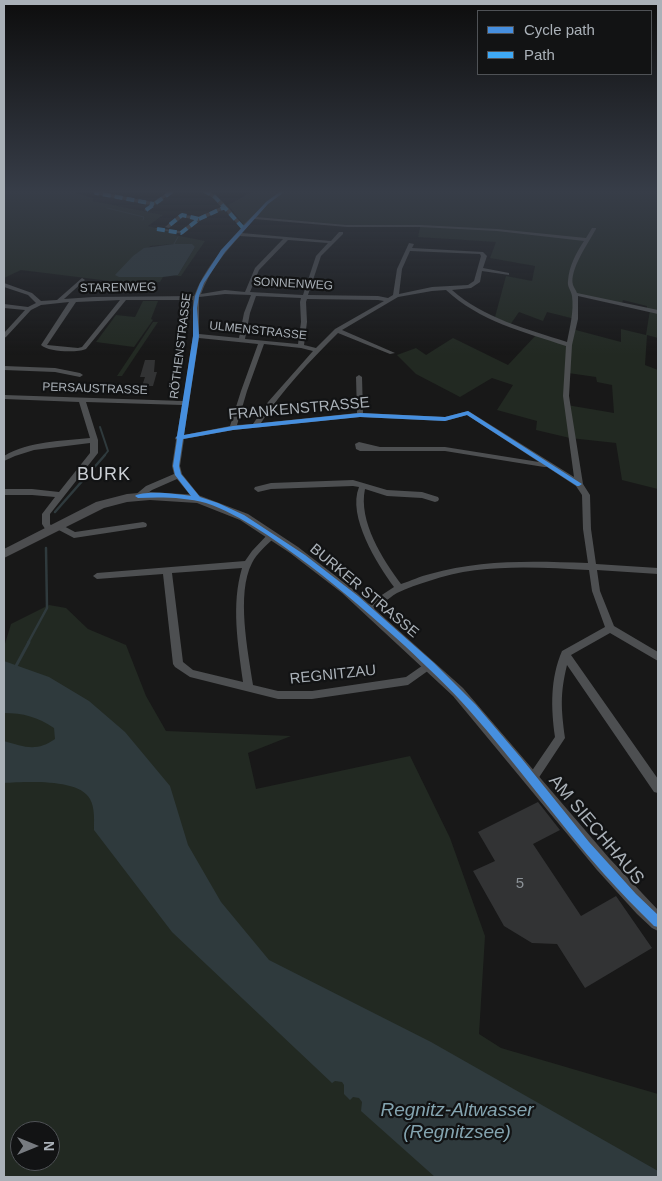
<!DOCTYPE html>
<meta charset="utf-8">
<style>
body{margin:0}
#map{position:relative;width:662px;height:1181px;overflow:hidden;background:#181818;font-family:Arial,sans-serif}
canvas{display:block}
.frame{position:absolute;inset:0;border:5px solid #aab1b8;pointer-events:none}
.legend{position:absolute;left:477px;top:10px;width:175px;height:65px;box-sizing:border-box;background:#121314;border:1px solid #4f5256;margin:0;padding:6px 9px;list-style:none;font-size:15px;color:#aab1b8}
.legend li{display:flex;align-items:center;gap:10px;height:25px}
.legend b{width:25px;border:1px solid #4f5256}
.north{position:absolute;left:10px;top:1121px;width:50px;height:50px;box-sizing:border-box;background:#121314;border:1px solid #4f5256;border-radius:50%;rotate:90deg;font-size:14px;font-weight:700;line-height:20px;text-align:center;color:#aab1b8}
.north::after{content:'';display:block;margin:auto;width:18px;height:22px;background:#777b80;clip-path:polygon(50% 0,100% 100%,50% 72%,0 100%)}
</style>
<div id="map">
<canvas width="662" height="1181"></canvas>
<div class="frame"></div>
<ul class="legend">
<li><b style="height:6px;background:#468fdf"></b>Cycle path</li>
<li><b style="height:6px;background:#3fa9f5"></b>Path</li>
</ul>
<div class="north">N</div>
</div>
<script>
const ctx = document.querySelector('canvas').getContext('2d');
ctx.lineJoin = 'round';
function paint(path, color) {
  ctx.fillStyle = color;
  ctx.fill(path, 'evenodd');
}
function stroke(path, color, width, dash) {
  ctx.strokeStyle = color;
  ctx.lineWidth = width;
  ctx.lineCap = dash ? 'butt' : 'round';
  ctx.setLineDash(dash || []);
  ctx.stroke(path);
}
function label(font, color, halo, rows, align = 'center') {
  ctx.font = font + ' Arial,sans-serif';
  ctx.lineWidth = 4.5;
  ctx.setLineDash([]);
  ctx.textBaseline = 'middle';
  ctx.strokeStyle = halo;
  ctx.fillStyle = color;
  for (const [text, x, y, turn = 0] of rows) {
    ctx.save();
    ctx.translate(x, y);
    ctx.rotate((+turn || 0) * Math.PI / 180);
    ctx.textAlign = isNaN(turn) ? turn : align;
    if (halo) ctx.strokeText(text, 0, 0);
    ctx.fillText(text, 0, 0);
    ctx.restore();
  }
}
paint(new Path2D(`
 M4,190H79L75,193L93,198V201L163,215L148,226L177,233L175,235L205,241L181,276H174L178,275L195,247L174,244L150,246L119,277H163L160,282H118L21,270L4,278Z
 M255,190H658V338L647,335L645,365L658,370V489L622,480L616,443L570,438L536,430L537,421L497,410L513,385L492,378L460,397L416,374L397,355L416,348L426,355L453,338L508,365L537,334L569,345L572,329L621,342V329L646,335L650,310L647,308V306L623,300L622,303L575,294V319L547,312L543,321L519,312L510,325L495,317L506,276L532,281L535,266L490,258L496,242L418,237L420,227L347,225L258,217L244,225L228,205ZM568,373L596,377L597,382L612,385L614,413L567,405Z
 M143,301H158L151,319L153,320L134,347L96,342L116,315L135,317Z
 M153,322H158L122,376H117Z
 M49,605L66,608L88,629L126,645L146,696L166,731L291,736L248,753L256,789L410,756L450,838L485,936L479,1034L501,1048L658,1094V1177H4V647L11,624ZM20,1131H50V1161H20Z`), '#222922');
paint(new Path2D(`
 M174,244H192L195,247L178,275L163,277H119L115,275L133,256L144,248Z
 M4,661L49,677L89,701L125,732L170,786L188,845L221,902L269,960L431,1042L658,1171V1177H435L361,1111L362,1102L359,1098L353,1097L350,1100L344,1094V1085L342,1082L335,1081L332,1083L172,932L94,830C94,820 95,808 90,799C79,778 24,782 4,783V741C24,747 37,752 55,739L54,728C38,717 23,713 4,713Z`), '#2f3a3d');
stroke(new Path2D(`
 M67,190L72,192
 M107,208L144,217L143,220
 M174,244L178,237`), '#2f3a3d', 1);
stroke(new Path2D(`
 M100,427L108,451L104,456`), '#2f3a3d', 2);
stroke(new Path2D(`
 M55,512L105,455
 M28,643L47,608L46,548`), '#2f3a3d', 2.5);
stroke(new Path2D(`
 M16,666L29,642`), '#2f3a3d', 3);
paint(new Path2D(`
 M145,360H155L154,372H157L153,386H142L145,377H140Z
 M538,802L560,830L533,844L581,916L616,896L652,948L585,988L557,944L532,943L504,926L473,871L495,861L478,832Z`), '#323334');
paint(new Path2D(`
 M97,190H102L100,192L153,202L171,190H176L146,211L144,210L150,205L94,194V193Z
 M201,190C217,190 233,214 243,225L261,208L263,209L257,217L347,225H420L497,229L586,238L592,228H596V229C589,242 569,270 573,285C574,288 576,290 577,293L658,310V314L578,296V319L572,345L569,396L583,484L590,495L591,529L596,564L658,568V574L597,570L600,591L614,626L658,652V661L610,633L571,655L658,779V793L654,792L567,665C560,694 561,708 565,738L536,782L532,783L528,782L527,778L555,737C551,708 550,679 562,651L605,627L592,591L589,570C538,567 478,563 429,581C419,584 407,588 397,593C387,599 379,608 368,611L365,610L364,608L365,606L394,587C377,564 347,516 359,487L353,486L271,489L258,492L254,489L255,487L271,483L353,480L387,490L422,492L438,497L439,499L438,501L435,502L422,498L387,496L365,489C358,521 383,560 401,584C411,581 420,576 430,574C481,559 535,561 588,563L583,529L582,495L576,486L547,467H544L445,451H360L356,449L355,444L359,442L380,447H445L539,462L467,415L445,421L360,417L233,430L184,439L180,466L182,474L202,499L198,502L195,501L177,479L152,490L141,498H135L134,496L146,486L174,474L172,466L176,440L175,438L177,436L182,405L86,402L98,440V453L50,514V524L54,530L53,532H47L42,524V514L55,497L32,495H4V489H32L59,492L90,453V443L34,450L15,456L4,461V456C29,441 62,441 90,438L79,402L4,399V395L183,401L193,336V300H126L86,349C77,353 48,352 41,345L69,302L41,305L31,310L6,337L4,338V333L25,310L4,308V304L28,307L36,303L28,295L4,287V283L32,293L41,301L57,300L82,278L85,280L84,281L64,299L93,297L194,296C204,270 222,249 241,228L224,209L201,220L183,234L155,229L157,228L180,231L195,220L183,217L169,228L165,227L180,214L198,217L221,207L213,198ZM254,219L347,227H420L497,231L584,241C576,253 569,266 568,281C567,287 571,290 572,296C574,311 570,327 567,342C527,329 483,318 452,290L471,288L480,282L482,271L509,275V273L483,268L487,256L483,252L412,248L414,244L409,243L397,269L393,295L388,298L378,296L308,295L321,256L343,234V232H339L331,241L242,233ZM240,236L283,239L255,268L245,292L225,290L201,294C209,272 224,253 240,236ZM288,240L328,243L316,256L303,295L250,292L259,270ZM410,251L480,254L481,256L474,281L468,285L432,287L399,294L402,269ZM446,290C479,321 524,332 566,346L563,396L574,477L470,412L468,411L445,417L363,413L362,377L359,375L356,377L357,413L261,423C282,390 310,361 338,333L390,354L395,353L342,330L398,297L432,291ZM225,294L251,295L244,313L239,338L199,334V297ZM256,296L301,298L300,302L301,322L298,344L245,339L250,313ZM307,299L378,300L384,301L335,329L316,348L304,345L307,322L306,302ZM120,300L82,347L78,348L47,345L76,302ZM199,338L258,344L241,391L230,426L184,435ZM264,344L301,348L313,351L268,402L253,424L237,425L247,391Z
 M4,366L55,368L80,373L83,375L80,377L55,372L4,370Z
 M143,522L146,523L147,525L146,527L74,538L55,528L54,526L58,523L75,532Z
 M272,532L276,535L275,537C267,545 257,553 252,563C236,594 248,651 253,685L278,691H312L406,677L429,661L432,662L434,665L432,668L408,685L312,699H278L190,677L175,667L173,664L163,574L97,579L93,576L97,573L245,561L252,551L269,533ZM242,568C231,605 238,644 243,682L193,670L183,662L172,573Z`), '#4d4f51');
paint(new Path2D(`
 M150,492L198,495L248,514L298,547L350,587L463,688L609,858L658,910V931L652,928L637,914L597,870L453,696L342,593L290,553L240,520L197,503L150,500L127,502L104,508L4,558V549L96,502L127,494Z`), '#4c4d4f');
stroke(new Path2D(`
 M100,190L96,193L154,204
 M203,190L215,197L244,229
 M146,210L174,190
 M199,219L225,207
 M157,229L181,233L199,219L182,215L167,227`), '#3fa9f5', 4, [8, 4]);
paint(new Path2D(`
 M282,190H287L268,204L225,252L204,283L199,296L197,308L199,336L184,435L233,426L360,413L445,417L468,411L582,484L579,486H577L467,415L445,421L360,417L233,430L183,439L179,466L181,474L200,497L218,503L244,515L305,555L358,596L434,663L476,705L522,759L589,842L636,894L658,915V927L654,926C637,909 620,892 604,874C557,821 516,763 469,710C449,687 427,667 405,646C374,618 343,591 309,565C281,544 240,514 206,503C184,497 160,497 138,498L135,496C143,490 180,494 191,496L175,475L173,466L177,439L176,438L177,436L193,336V308L195,296L200,283L221,250L266,202Z`), '#468fdf');
const sky = ctx.createLinearGradient(0, 0, 0, 355);
sky.addColorStop(0, '#0d0d0d');
sky.addColorStop(0.54, '#373d48');
sky.addColorStop(1, '#373d4800');
ctx.fillStyle = sky;
ctx.fillRect(0, 0, 662, 355);
label('12px', '#aab1b8', '#121314', [
 ["SONNENWEG",293,284,3],
 ["STARENWEG",118,288,-1],
 ["ULMENSTRASSE",258,331,6],
 ["RÖTHENSTRASSE",181,346,-83],
 ["PERSAUSTRASSE",95,389,2]
]);
label('15px', '#aab1b8', '#121314', [
 ["FRANKENSTRASSE",299,409,-5],
 ["BURKER STRASSE",364,591,40],
 ["REGNITZAU",333,675,-6]
]);
label('15px', '#8c9297', null, [
 ["5",520,884]
]);
ctx.letterSpacing = '1px';
label('18px', '#cbcfd4', '#121314', [
 ["BURK",104,475]
]);
ctx.letterSpacing = '0px';
label('18px', '#aab1b8', '#121314', [
 ["AM SIECHHAUS",596,830,50]
]);
label('italic 19px', '#84a4b0', '#121314', [
 ["Regnitz-Altwasser",457,1111],
 ["(Regnitzsee)",457,1133]
]);
</script>
